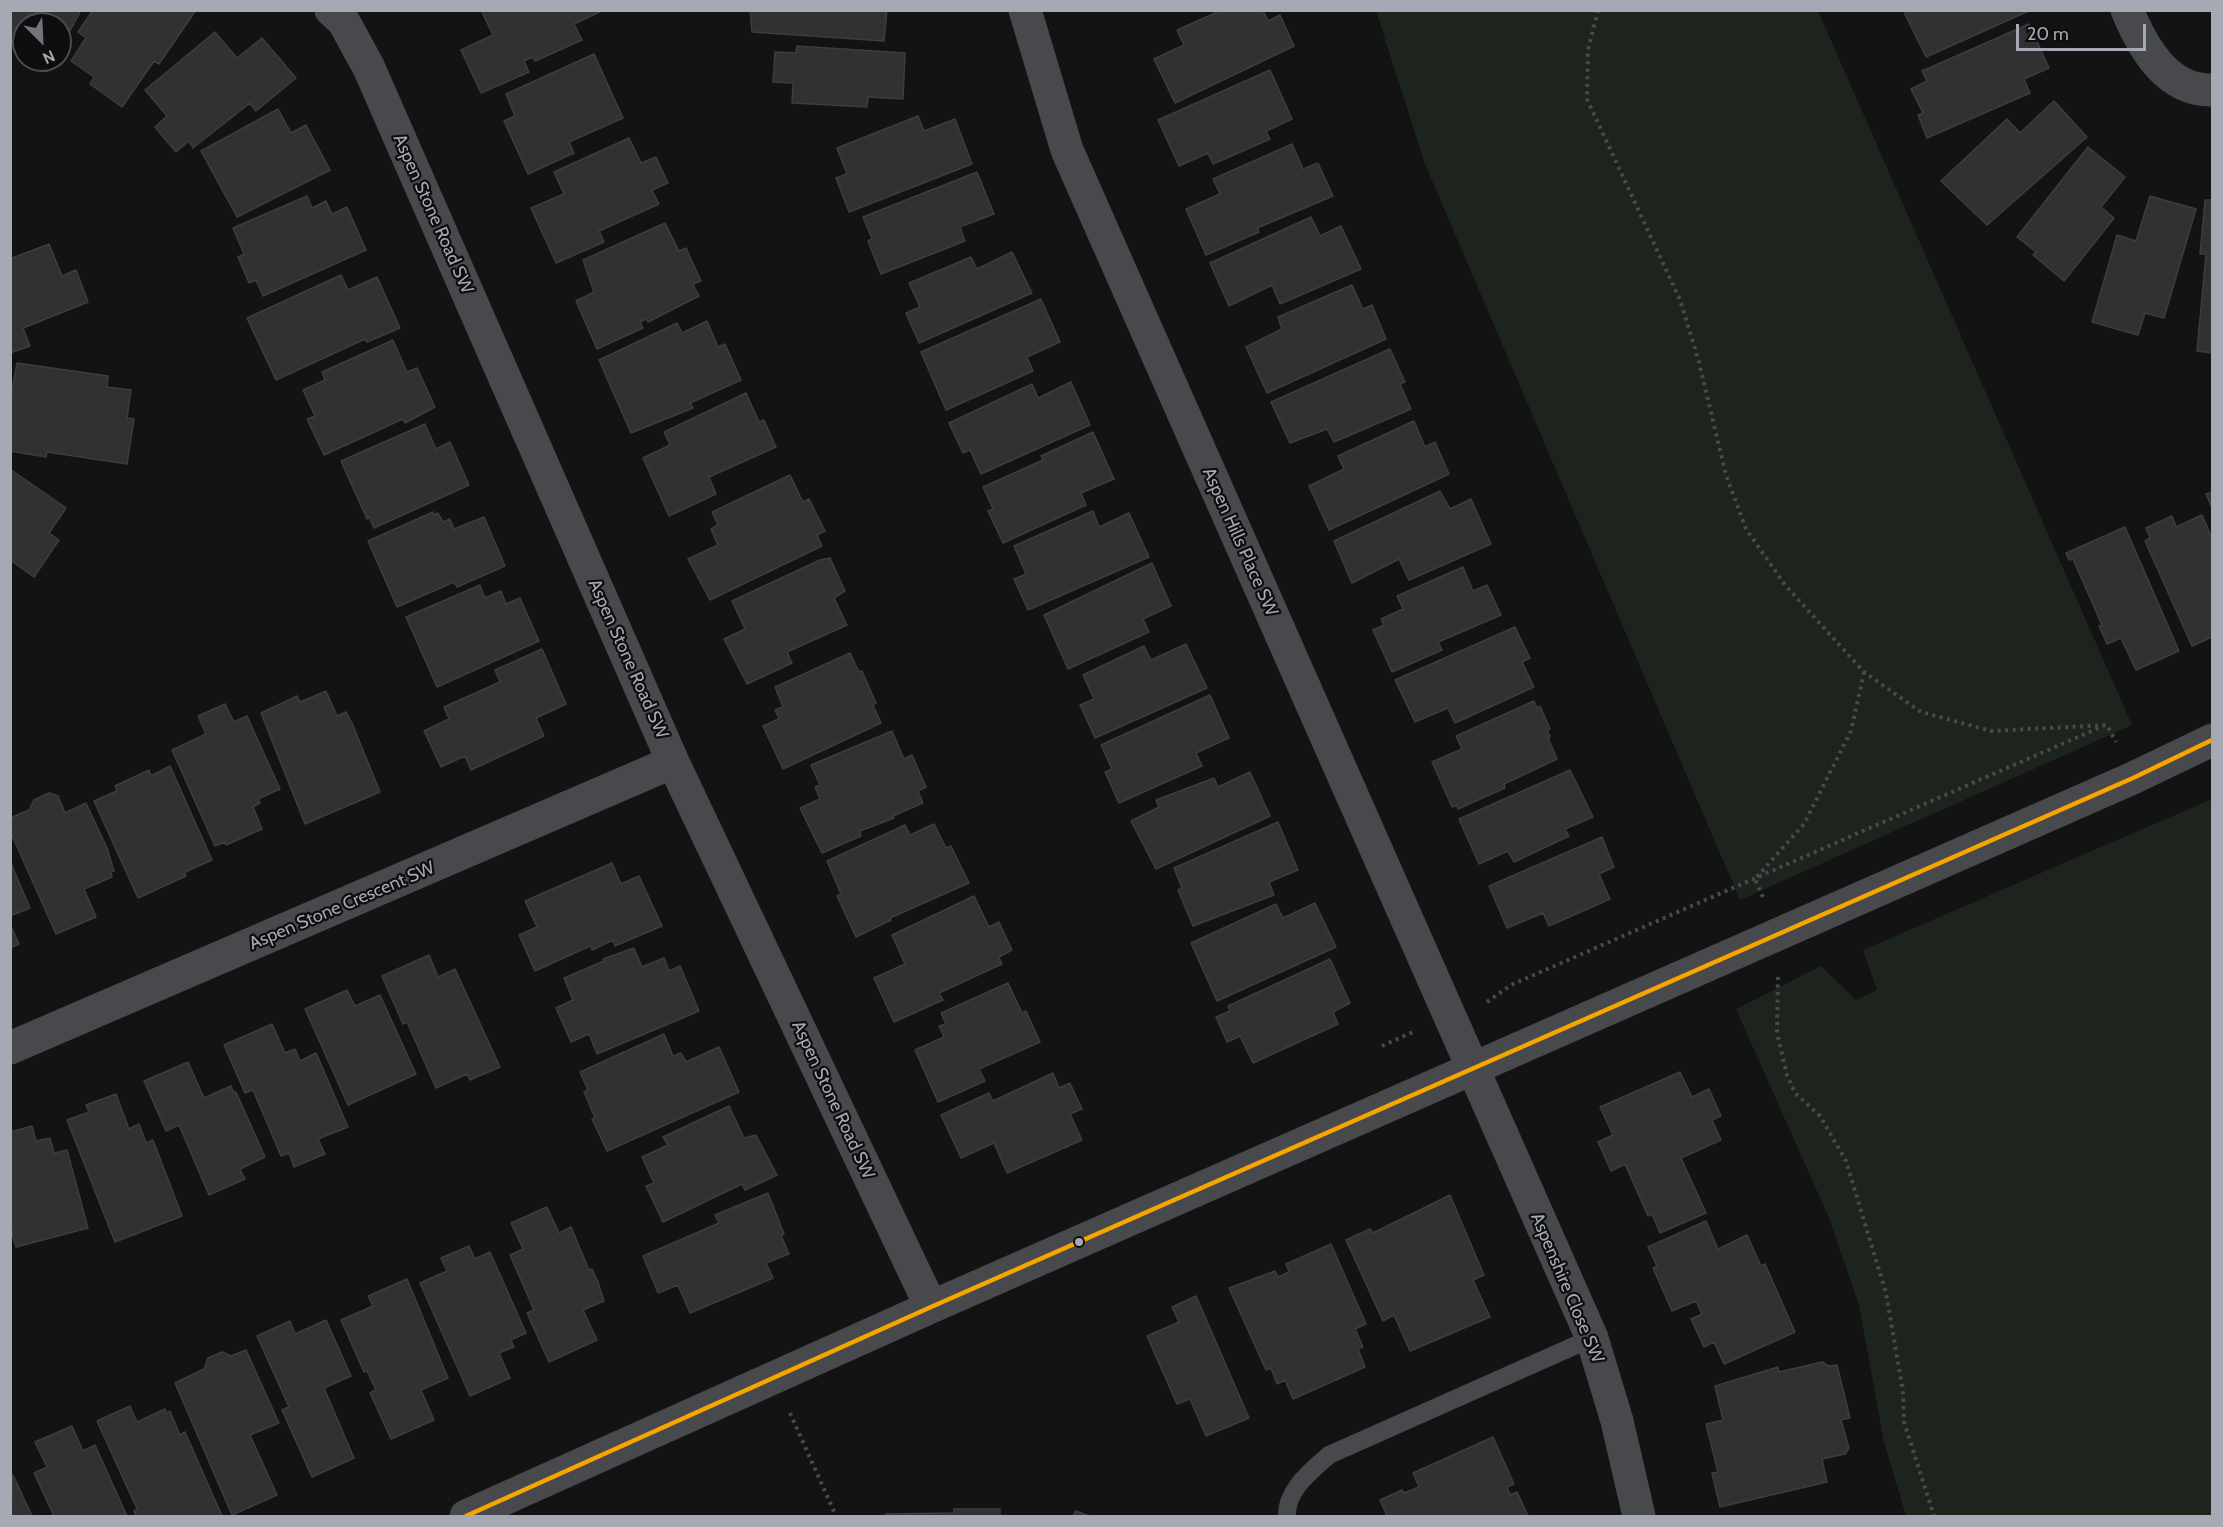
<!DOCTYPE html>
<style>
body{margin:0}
#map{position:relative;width:2223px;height:1527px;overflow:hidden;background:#131314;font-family:Cabin,sans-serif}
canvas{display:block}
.frame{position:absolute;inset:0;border:12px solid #a5a9b4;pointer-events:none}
.north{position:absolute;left:12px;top:12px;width:60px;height:60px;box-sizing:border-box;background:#0e0e0f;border:2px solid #4a4c51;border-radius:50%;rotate:156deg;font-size:16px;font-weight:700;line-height:24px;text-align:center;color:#a5a9b4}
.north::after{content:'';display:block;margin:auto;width:21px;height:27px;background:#72747c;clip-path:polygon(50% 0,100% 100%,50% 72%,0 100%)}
.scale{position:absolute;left:2016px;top:24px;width:130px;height:27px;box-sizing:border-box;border:3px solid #a5a9b4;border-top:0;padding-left:8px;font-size:18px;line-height:21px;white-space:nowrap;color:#a5a9b4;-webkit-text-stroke:4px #0e0e0f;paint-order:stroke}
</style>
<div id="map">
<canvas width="2223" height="1527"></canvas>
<div class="frame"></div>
<div class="north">N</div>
<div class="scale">20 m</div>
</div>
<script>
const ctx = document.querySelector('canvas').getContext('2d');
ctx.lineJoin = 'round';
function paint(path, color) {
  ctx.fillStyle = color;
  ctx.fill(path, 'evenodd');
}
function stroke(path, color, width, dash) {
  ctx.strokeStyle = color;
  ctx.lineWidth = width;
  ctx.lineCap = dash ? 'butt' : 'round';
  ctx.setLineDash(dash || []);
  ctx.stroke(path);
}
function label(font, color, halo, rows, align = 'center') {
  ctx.font = font + ' Cabin,sans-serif';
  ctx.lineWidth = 4.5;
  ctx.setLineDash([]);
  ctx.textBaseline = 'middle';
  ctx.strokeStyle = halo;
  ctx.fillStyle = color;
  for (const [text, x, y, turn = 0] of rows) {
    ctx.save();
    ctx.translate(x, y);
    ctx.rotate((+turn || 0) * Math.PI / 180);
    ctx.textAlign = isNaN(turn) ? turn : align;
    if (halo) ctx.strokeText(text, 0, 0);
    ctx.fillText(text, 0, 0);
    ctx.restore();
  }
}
paint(new Path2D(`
 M1376,11H1818L2132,725L1740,900L1425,164Z
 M2212,799V1516H1906L1884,1442L1859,1305L1829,1218L1736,1009L1821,966L1856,1000L1877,990L1863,950Z`), '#1d241e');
const building = new Path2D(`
 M10,10H81L60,50V24H24V40L10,33Z
 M93,10H196L159,64L154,61L122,107L90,84L94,77L71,61L86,38L78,32Z
 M481,10H604L574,24L582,40L535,61L533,57L524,61L529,72L481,93L461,50L493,35Z
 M750,10H887L884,41L752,32Z
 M1222,10H1263L1268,21L1280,15L1294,46L1175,103L1154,59L1184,45L1177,30Z
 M1903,10H2031L1926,57Z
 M2029,24L2049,68L2024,79L2030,93L1927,138L1918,115L1923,113L1911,89L1927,81L1922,71Z
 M215,32L237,58L262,38L296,78L256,111L250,103L193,148L189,141L176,152L155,127L167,116L145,90Z
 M797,46L905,53L903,99L868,97L867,107L792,103L793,83L773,82L775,52L796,53Z
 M594,54L623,118L569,142L574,153L528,174L504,121L515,116L506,94Z
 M1270,70L1292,119L1266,131L1270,139L1213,164L1208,153L1179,166L1158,120Z
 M2054,101L2087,137L1987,225L1941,181L2007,119L2020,133Z
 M278,109L291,133L306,125L330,170L237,217L201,151Z
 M918,116L924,131L955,119L972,164L849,212L836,178L847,174L837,148Z
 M629,138L641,163L656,157L668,183L652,190L659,204L599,231L604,242L556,263L531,208L564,194L554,172Z
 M1292,144L1303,169L1318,163L1333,196L1257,228L1259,232L1206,255L1186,209L1220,194L1213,179Z
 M2088,147L2125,177L2101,207L2114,218L2064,281L2033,255L2036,252L2017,237Z
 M977,172L994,214L960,227L965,241L881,274L868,241L872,239L863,217Z
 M307,196L312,208L326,201L332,214L347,207L366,250L263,296L256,280L249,283L238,257L244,254L233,228Z
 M2150,196L2196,209L2164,318L2145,313L2138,335L2092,322L2117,235L2136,241Z
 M2205,200H2212V353L2197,351L2206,254H2200Z
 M1311,217L1320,236L1341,226L1361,269L1280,304L1272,285L1229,306L1210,263Z
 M665,223L679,251L686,248L701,281L693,284L699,296L648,322L646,319L640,322L643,328L597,349L576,301L594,292L583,260Z
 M49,244L62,276L76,270L88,302L23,328L30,346L10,353V259Z
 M1012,252L1032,293L919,343L906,313L920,307L909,283L971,257L977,269Z
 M341,275L348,290L377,277L400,328L367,342L365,339L276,380L247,318Z
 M1352,285L1363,309L1372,305L1386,339L1267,393L1246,347L1282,329L1278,317Z
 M1041,299L1060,342L1027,357L1033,371L946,410L921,352Z
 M707,321L718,347L725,344L741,380L690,403L693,408L631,433L599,360L677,323L682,333Z
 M393,340L407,372L417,368L435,407L405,423L403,419L324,455L307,419L315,416L303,390L325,380L322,372Z
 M1390,349L1405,382L1400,384L1411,409L1334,442L1327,429L1290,443L1271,402Z
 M17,363L108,376L107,387L131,390L127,418L134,419L127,464L47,452L46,457L10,451V402Z
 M1071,382L1090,425L981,474L970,450L963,453L949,423L1032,384L1038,398Z
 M746,393L759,422L764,420L776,447L709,477L716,494L669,516L643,458L670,445L664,432Z
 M1414,421L1425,447L1435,442L1449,474L1329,530L1309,486L1344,469L1338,456Z
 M425,424L436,449L450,442L469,485L374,528L369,517L367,519L341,461Z
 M1093,432L1114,479L1081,493L1086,505L1003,543L988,511L993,509L983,487L1043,460L1041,456Z
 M10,469L66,508L49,533L59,540L34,577L10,560Z
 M790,475L803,502L809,499L825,531L817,535L822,546L710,600L688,559L718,545L711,529L718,525L712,512Z
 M1440,491L1450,509L1471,499L1491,544L1409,580L1399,559L1352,583L1334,541Z
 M2212,492V508L2206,494Z
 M1093,511L1099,527L1129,513L1149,557L1028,610L1014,579L1026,574L1014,546Z
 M433,512L434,515L438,513L443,522L450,519L454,529L484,517L505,566L457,587L454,582L397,607L368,541Z
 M2202,515L2212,538V637L2192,646L2145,541L2150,538L2146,528L2172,516L2176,527Z
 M2125,527L2179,651L2136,670L2121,638L2107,644L2099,626L2102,625L2073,559L2069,560L2066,553Z
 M830,558L845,591L834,598L847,625L787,652L792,663L747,684L724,639L745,629L732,601L820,560Z
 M1152,563L1171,606L1143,619L1149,632L1068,669L1044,615Z
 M1463,567L1473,591L1487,585L1501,615L1438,642L1442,650L1392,672L1373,630L1384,625L1381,619L1403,609L1397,596Z
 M480,585L485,598L501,591L506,604L520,598L539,641L437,687L406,617Z
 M1515,627L1530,658L1522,662L1534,687L1455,723L1448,708L1415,722L1395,680Z
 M1186,644L1207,688L1095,738L1080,705L1094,699L1083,675L1144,646L1151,660Z
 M542,649L566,704L536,718L544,736L471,770L465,756L441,767L424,731L449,719L444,707L500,682L495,670Z
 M850,653L859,672L862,671L876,703L873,705L881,723L783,769L763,726L779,719L775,710L783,707L775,687Z
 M326,691L337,716L346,712L352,723L380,792L305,824L261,713L297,696L300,702Z
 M1210,695L1229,738L1196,753L1202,766L1119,803L1105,772L1112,769L1101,745Z
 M1534,701L1537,708L1540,706L1550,729L1547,730L1550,737L1548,738L1557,759L1504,784L1505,788L1458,809L1457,805L1452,807L1432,762L1462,749L1456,736Z
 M225,704L234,722L247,716L280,789L258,799L260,803L253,807L262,829L226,845L225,842L215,846L172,750L206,734L198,716Z
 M892,731L904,759L912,755L926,787L918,791L923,803L893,816L894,818L860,831L861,836L822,853L800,808L820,799L815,787L820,785L811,765Z
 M170,766L212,860L185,872L186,876L138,898L94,801L117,791L115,786L149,770L151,776Z
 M1570,770L1593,817L1565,829L1569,836L1514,862L1508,851L1479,864L1459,819Z
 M1250,772L1270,816L1156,869L1131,821L1159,807L1156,800L1214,778L1218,787Z
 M49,793L58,796L65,813L86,803L107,848L114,871L111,872L112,877L84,889L96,917L56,934L10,831V818L29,810L34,800Z
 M1278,822L1298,870L1269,882L1274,895L1193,926L1178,890L1182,888L1174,868Z
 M934,824L946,848L951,846L969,883L890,918L891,920L856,937L837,896L841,894L827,861L905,825L910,835Z
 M1602,837L1614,867L1599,874L1610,899L1549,926L1543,913L1507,928L1489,886Z
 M10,861L30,908L10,916Z
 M612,863L621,884L639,876L662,926L615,946L613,940L592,950L590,946L535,971L519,935L537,927L525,901Z
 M974,896L989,927L999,922L1012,950L999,957L1002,964L939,993L943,1000L894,1022L874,978L905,964L892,935Z
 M1315,903L1336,947L1217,1001L1191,943L1276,904L1283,918Z
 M10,924L19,944L10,948Z
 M634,948L642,967L664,958L669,971L680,966L699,1011L597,1054L589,1034L571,1042L556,1008L573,1000L564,978L604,961L603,959Z
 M429,955L438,977L455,969L500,1067L470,1080L467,1074L436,1088L407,1022L403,1024L382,976Z
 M1330,959L1350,1003L1333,1012L1338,1024L1253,1063L1240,1036L1227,1042L1216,1017L1230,1011L1228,1006Z
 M1008,983L1022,1013L1026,1011L1040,1042L979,1069L985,1081L938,1102L915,1050L944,1037L939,1026L946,1024L941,1013Z
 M347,990L355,1006L380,995L416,1074L348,1105L305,1009Z
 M272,1024L285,1053L295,1049L300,1061L316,1053L348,1127L318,1139L325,1154L294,1167L289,1153L281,1156L253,1090L245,1093L224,1045Z
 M664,1034L673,1056L681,1053L686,1062L719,1047L739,1092L607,1151L592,1119L595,1118L584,1092L588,1090L580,1072Z
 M188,1062L204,1098L231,1086L234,1093L236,1092L265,1157L240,1169L245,1179L209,1195L179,1125L166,1131L144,1081Z
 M1680,1072L1692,1097L1709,1089L1721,1116L1712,1120L1721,1140L1681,1158L1706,1213L1660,1233L1652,1214L1648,1216L1625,1164L1611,1171L1598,1142L1613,1135L1600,1107Z
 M1053,1073L1059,1088L1070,1083L1082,1109L1070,1114L1082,1140L1007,1173L994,1143L961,1158L941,1115L989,1093L993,1101Z
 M116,1094L129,1129L139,1124L146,1143L153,1140L182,1216L115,1242L67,1120L89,1112L86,1105Z
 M729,1106L744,1138L756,1135L777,1175L745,1190L742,1184L663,1222L646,1186L654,1183L642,1157L668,1145L663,1137Z
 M32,1126L36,1141L50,1138L54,1153L67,1150L88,1228L16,1247L10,1226V1132Z
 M768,1193L784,1234L781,1235L789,1254L766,1263L773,1278L690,1313L678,1285L658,1293L643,1256L719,1223L715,1215Z
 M1450,1195L1484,1275L1473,1280L1490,1317L1410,1351L1394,1315L1383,1321L1346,1240L1370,1229L1373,1233Z
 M547,1207L559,1233L571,1227L589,1270L592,1269L598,1282L604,1301L583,1310L597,1340L549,1362L527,1313L534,1310L510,1255L523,1249L511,1223Z
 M1706,1221L1718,1249L1747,1235L1761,1266L1765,1264L1795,1332L1724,1364L1714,1342L1704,1347L1691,1319L1702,1314L1696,1301L1672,1311L1653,1268L1657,1266L1648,1247Z
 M1331,1244L1366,1324L1355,1329L1363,1347L1358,1349L1365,1367L1293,1399L1285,1380L1277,1384L1271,1368L1266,1370L1229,1288L1275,1271L1278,1277L1289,1272L1286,1264Z
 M469,1246L475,1259L490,1252L526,1333L511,1340L514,1347L499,1353L510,1378L470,1396L420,1283L447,1271L441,1258Z
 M407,1279L448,1378L421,1390L434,1420L391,1439L370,1393L376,1390L367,1371L364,1372L341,1320L373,1306L368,1296Z
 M1196,1296L1249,1418L1206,1436L1190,1399L1177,1404L1147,1336L1179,1322L1172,1307Z
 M326,1320L351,1376L324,1388L354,1458L312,1477L282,1410L289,1407L257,1336L290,1321L295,1334Z
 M246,1350L279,1423L250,1435L277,1495L232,1515L175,1383L204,1369L208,1358L222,1352L231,1356Z
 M1822,1362L1829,1366L1837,1365L1850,1418L1841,1420L1849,1448L1845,1454L1822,1459L1827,1482L1720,1507L1712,1473L1718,1472L1706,1424L1723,1420L1715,1386L1778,1367L1779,1372Z
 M130,1406L137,1422L165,1409L167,1413L170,1411L180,1435L185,1432L222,1516H136L134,1511L137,1509L97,1421Z
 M72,1426L83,1451L95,1445L127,1516H54L34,1473L47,1467L35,1442Z
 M1493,1437L1514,1484L1507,1487L1510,1495L1517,1492L1528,1516H1387L1380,1500L1402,1490L1404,1493L1419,1487L1413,1473Z
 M13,1475L32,1516H10Z
 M954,1509H1000V1516H886V1514L954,1513Z
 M1076,1511L1089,1516H1073Z`);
paint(building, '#313133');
stroke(building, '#3c3d40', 1.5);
stroke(new Path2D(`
 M1598,10L1588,50L1587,99L1680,300L1698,358L1726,475L1746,529L1785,585L1864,672L1921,712L1991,731L2107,725L2116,742
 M1763,897L1755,879L1804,824L1851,731L1864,672
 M1778,977L1777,1033L1787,1075L1795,1093L1820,1116L1846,1161L1886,1293L1903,1391L1904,1422L1934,1516
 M1487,1002L1511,985L2103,726
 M1382,1046L1413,1032
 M790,1413L836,1516`), '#494a4e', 4, [3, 4.5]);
stroke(new Path2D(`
 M1287,1516C1286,1490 1311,1471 1329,1455L1592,1338`), '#48494c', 18);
stroke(new Path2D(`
 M331,10L344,22L369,68L673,762L931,1307
 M1025,10L1067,150L1592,1338L1617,1421L1639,1516
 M2127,10C2143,48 2167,91 2212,90
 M10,1048L673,762
 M466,1516L931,1307L2133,778L2212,740`), '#48494c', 33);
stroke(new Path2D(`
 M466,1516L931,1307L2133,778L2212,740`), '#f7a600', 4.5);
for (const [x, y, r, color] of [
 [1079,1242,5,"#a5a9b4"]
]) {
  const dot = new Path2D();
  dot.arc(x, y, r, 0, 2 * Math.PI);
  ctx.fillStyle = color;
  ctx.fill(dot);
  stroke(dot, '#0e0e0f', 2);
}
label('18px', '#a5a9b4', '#0e0e0f', [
 ["Aspen Stone Road SW",433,214,66],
 ["Aspen Hills Place SW",1240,542,66],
 ["Aspen Stone Road SW",628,659,66],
 ["Aspen Stone Crescent SW",342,906,-23],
 ["Aspen Stone Road SW",833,1100,65],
 ["Aspenshire Close SW",1567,1288,67]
]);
</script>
